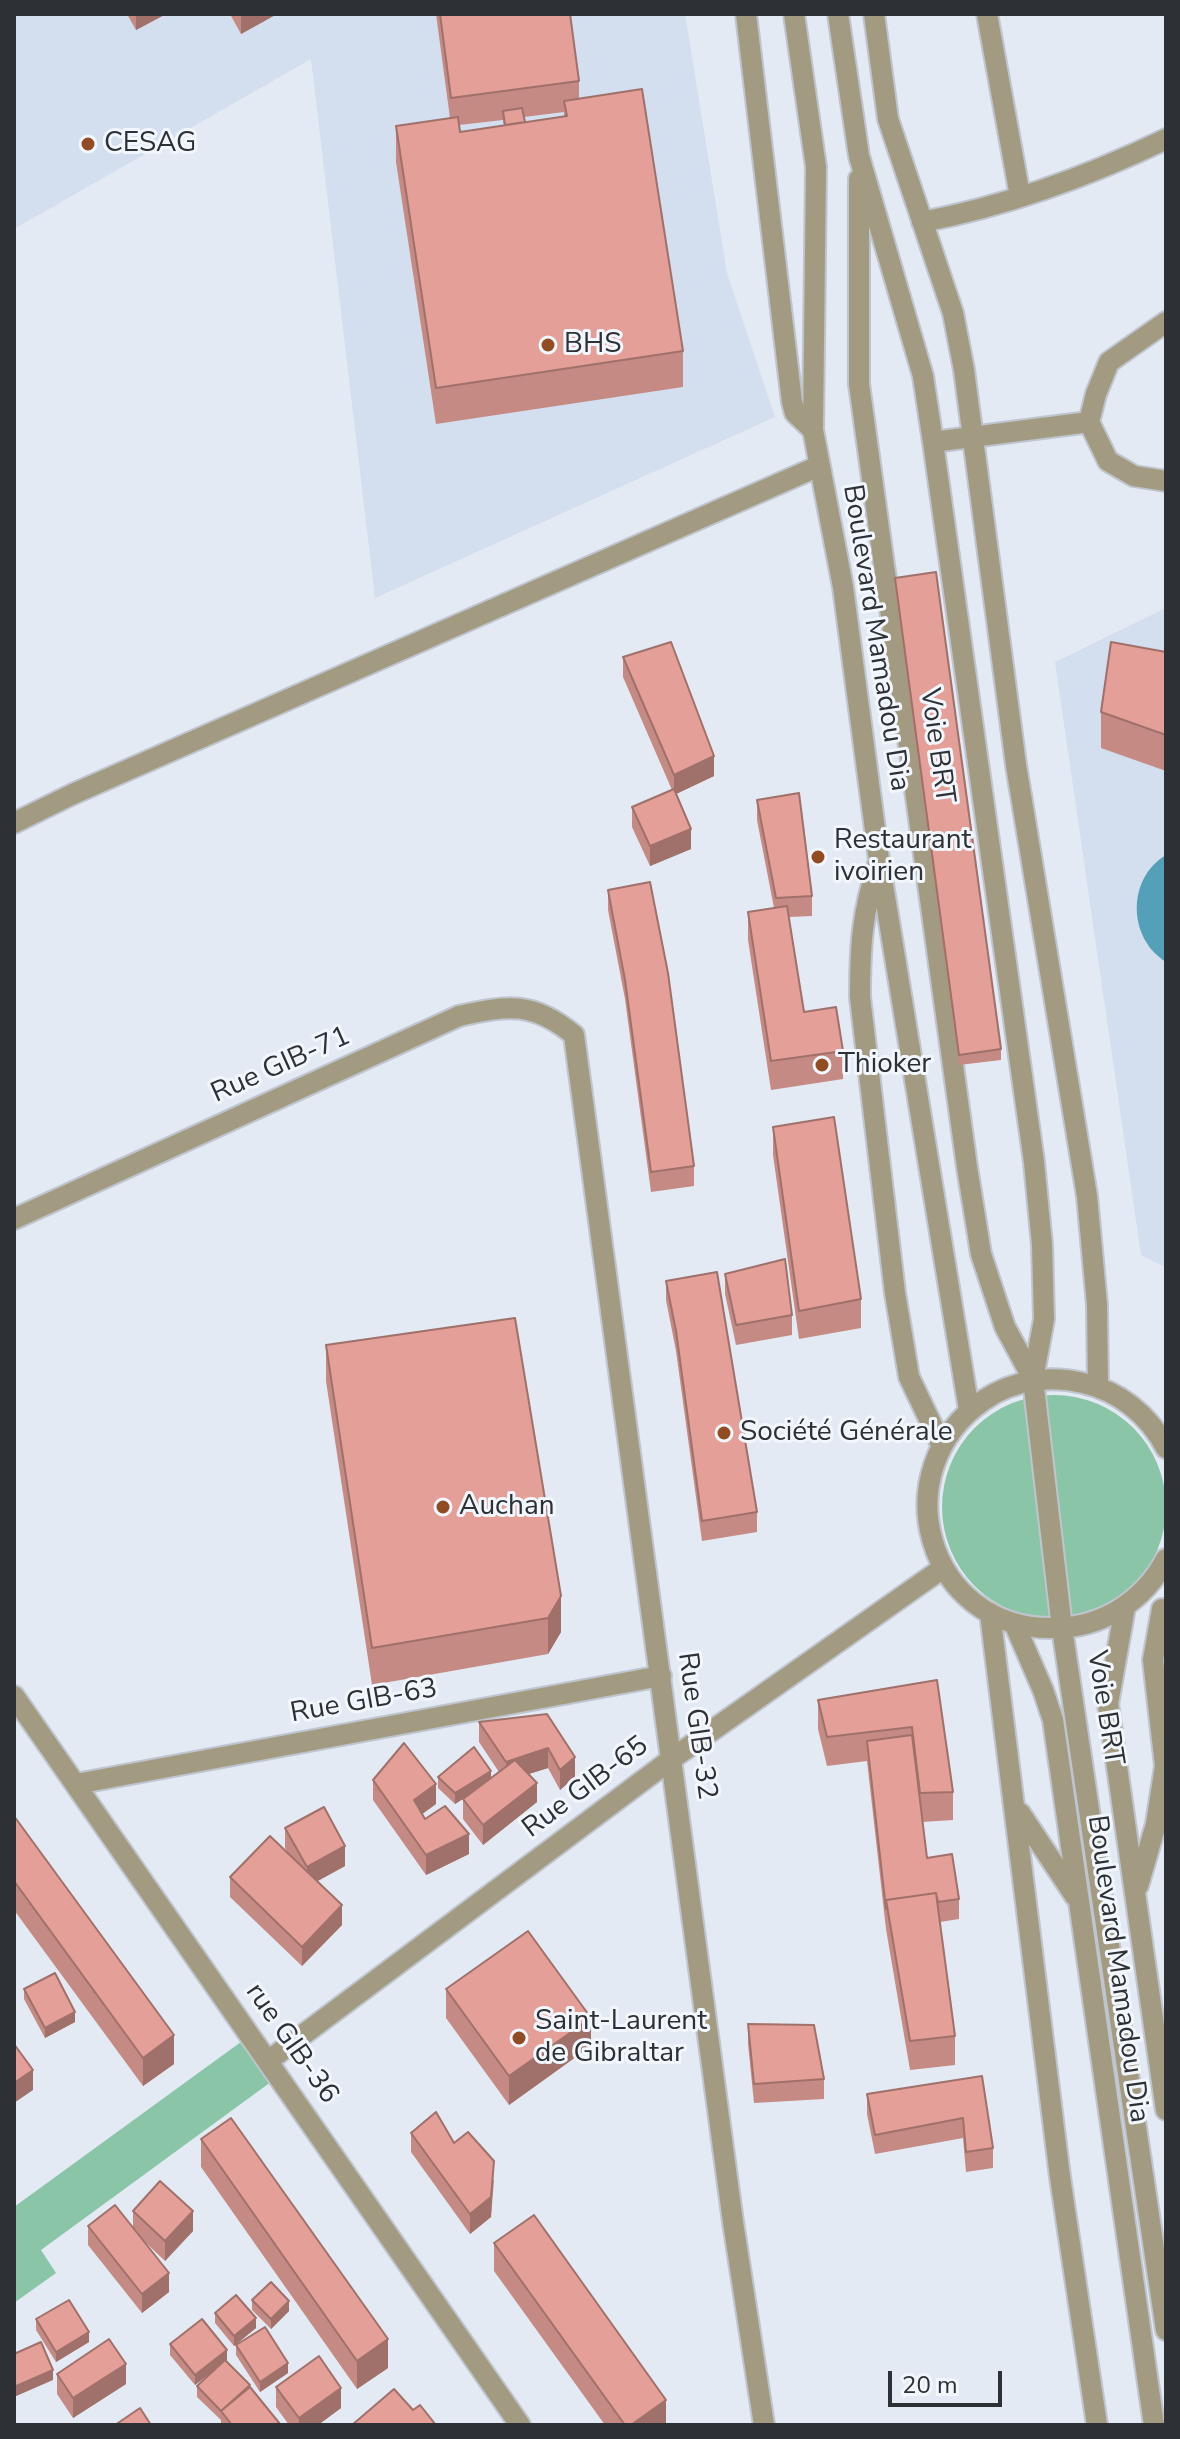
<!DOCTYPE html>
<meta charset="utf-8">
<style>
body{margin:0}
#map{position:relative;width:1180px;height:2439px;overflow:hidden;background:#e3eaf4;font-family:"Nunito Sans",sans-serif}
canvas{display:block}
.frame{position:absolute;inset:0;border:16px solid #2d3034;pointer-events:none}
.scale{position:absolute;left:888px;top:2371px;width:114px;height:36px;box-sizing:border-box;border:4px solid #2d3034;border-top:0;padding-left:10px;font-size:24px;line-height:28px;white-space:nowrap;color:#2d3034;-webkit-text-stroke:6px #f2f7fd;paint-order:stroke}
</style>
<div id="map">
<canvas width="1180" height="2439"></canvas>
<div class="frame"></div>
<div class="scale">20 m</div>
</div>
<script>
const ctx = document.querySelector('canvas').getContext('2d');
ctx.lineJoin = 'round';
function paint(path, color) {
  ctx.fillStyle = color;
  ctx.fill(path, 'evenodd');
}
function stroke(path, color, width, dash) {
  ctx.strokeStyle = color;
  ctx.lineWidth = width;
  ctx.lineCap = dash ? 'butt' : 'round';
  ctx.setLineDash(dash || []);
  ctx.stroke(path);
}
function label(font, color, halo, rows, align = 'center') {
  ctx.font = font + ' "Nunito Sans",sans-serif';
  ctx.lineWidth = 6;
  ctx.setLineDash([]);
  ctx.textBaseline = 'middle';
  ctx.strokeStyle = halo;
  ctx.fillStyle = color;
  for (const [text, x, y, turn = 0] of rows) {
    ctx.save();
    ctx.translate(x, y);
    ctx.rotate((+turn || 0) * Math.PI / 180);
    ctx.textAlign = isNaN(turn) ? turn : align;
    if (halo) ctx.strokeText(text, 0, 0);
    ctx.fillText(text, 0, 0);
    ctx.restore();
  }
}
paint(new Path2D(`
 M14,14H685L727,273L775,417L375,598L311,59L14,229Z
 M1166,608V1268L1141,1255L1055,662Z`), '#d3deee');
paint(new Path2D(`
 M942 1507a112 112 0 1 1 224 0a112 112 0 1 1-224 0Z
 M245,2039L275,2079L41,2250L56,2273L14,2303V2207Z`), '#8bc5a8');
paint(new Path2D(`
 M1166,855V962C1127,938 1127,878 1166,855Z`), '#55a0b9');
const minor = new Path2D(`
 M746,14L792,402L795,413L813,430
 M794,14L816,167L813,430L843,587L879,860L969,1410
 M838,14L859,156L923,376L933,442L1034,1162L1042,1245L1044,1319L1033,1379L1062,1628L1166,2330
 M874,14L888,119L953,313L964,370L1016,765L1087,1196L1097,1305L1098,1386
 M987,14L1020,196
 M859,179V384L967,1167L981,1254L1005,1327L1033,1379
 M922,222C1006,206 1089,176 1166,139
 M1166,322L1109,362L1096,394L1089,422L1108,461L1134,476L1166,481
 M933,442L1089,422
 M14,823L73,794L819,466
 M878,864C862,913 860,945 860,997L895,1293L909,1377L941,1444
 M14,1219L459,1016C508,1005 533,1001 574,1035L733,2222L764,2425
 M1166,1448C1149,1415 1119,1391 1083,1383C1049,1375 1013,1380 984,1400C882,1470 926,1630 1053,1628C1102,1628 1144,1601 1166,1559
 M1125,1607L1108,1704L1166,2110
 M990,1613L1060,2177L1097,2425
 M1014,1623L1043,1690L1053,1720L1154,2425
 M14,1696L520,2425
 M76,1784L661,1676
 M1020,1813L1075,1896
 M1138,1886L1156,1824L1165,1766L1153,1660L1162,1609
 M268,2061L673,1758L943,1568`);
stroke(minor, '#bfc5ce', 24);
stroke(minor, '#a39b81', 20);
paint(new Path2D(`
 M127,14H166L136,30Z
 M230,14H277L241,34Z
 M436,14H570L579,81V99L683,351V387L436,424L396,162V126L450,118ZM564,112V116L525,122L524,117ZM503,120L504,126L460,132L459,125Z
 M895,578L1001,1049V1060L959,1065L895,588Z
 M1166,652V771L1101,748V712Z
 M623,657L714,776L676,794L691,849L650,866L632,827V807L672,790L623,677Z
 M757,800L812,896V916L789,917L804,1012L843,1051V1079L771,1090L748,940V912L774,908L757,820Z
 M608,890L694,1166V1186L651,1192L625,999L608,910Z
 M773,1127L861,1299V1328L799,1339L773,1155Z
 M725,1274L792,1315V1335L736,1345L725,1294Z
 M666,1281L757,1512V1532L702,1541L676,1351L666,1300Z
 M326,1345L561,1632L548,1654L372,1685L326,1381Z
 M937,1680L953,1792V1820L922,1822L927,1858L959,1899V1919L940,1922L955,2036V2065L910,2070L886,1929L867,1761L827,1766L818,1729V1700Z
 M547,1714L575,1777L560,1790L548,1768L529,1774L537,1802L483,1845L463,1819V1799L470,1794L455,1804L438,1788V1777L491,1779L499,1772L479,1742V1722Z
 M373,1780L436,1804L422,1814L425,1819L469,1854L426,1875L373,1800Z
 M14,1816L174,2064L143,2086L14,1910Z
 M285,1828L345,1866L317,1881L342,1925L302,1966L230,1897V1877L288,1853L285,1848Z
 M24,1989L75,2022L45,2038L24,1999Z
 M446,1989L591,2046L509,2105L446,2018Z
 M748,2024L824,2079V2099L754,2103L748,2044Z
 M982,2076L993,2148V2168L966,2172L963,2138L875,2154L867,2114V2094Z
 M411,2133L454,2143L494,2180L491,2217L470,2234L411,2152Z
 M201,2139L388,2368L357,2389L201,2167Z
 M133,2211L193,2231L165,2261L144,2241L169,2292L142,2313L88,2245V2226L133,2227Z
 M494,2243L666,2425H605L494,2271Z
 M252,2300L289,2311L271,2329L252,2310Z
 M215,2313L256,2328L234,2346L215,2323Z
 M36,2319L89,2342L56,2362L36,2330Z
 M170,2344L227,2360L226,2361L280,2425H221V2420L197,2397V2386L213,2371L195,2385L170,2355Z
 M236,2345L288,2373L260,2392L236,2355Z
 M57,2374L126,2384L73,2418L57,2394Z
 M276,2387L341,2408L318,2425H289L276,2407Z`), '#c48a83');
paint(new Path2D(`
 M136,14H166L136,30Z
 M241,14H277L241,34Z
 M714,756V776L674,795V775Z
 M691,829V849L650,866V846Z
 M561,1596V1632L548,1654V1618Z
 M548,1748V1768L506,1781V1762Z
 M575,1757V1777L560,1790V1770Z
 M491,1771V1781L455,1804V1793Z
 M537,1783V1802L483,1845V1825Z
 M436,1784V1804L414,1820V1800Z
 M469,1834V1854L426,1875V1855Z
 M345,1846V1866L307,1887V1867Z
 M342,1905V1925L302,1966V1947Z
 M75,2012V2022L45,2038V2028Z
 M591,2018V2046L509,2105V2076Z
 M174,2035V2064L143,2086V2058Z
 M33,2070V2090L14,2103V2083Z
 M494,2161L491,2217L470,2234V2214Z
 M193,2211V2231L165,2261V2241Z
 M169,2273V2292L142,2313V2294Z
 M289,2301V2311L271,2329V2319Z
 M256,2318V2328L234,2346V2336Z
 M89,2332V2342L56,2362V2352Z
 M388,2339V2368L357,2389V2361Z
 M227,2350V2360L195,2385V2375Z
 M288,2363V2373L260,2392V2382Z
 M126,2364V2384L73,2418V2398Z
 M53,2370V2380L14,2397V2387Z
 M341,2388V2408L318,2425H299V2418Z
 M666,2400V2425H631Z`), '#a0706a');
const building = new Path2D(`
 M440,14H570L579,81L451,98Z
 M642,89L683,351L436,388L396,126L458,117L460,132L567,116L564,101Z
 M522,108L525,122L505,125L503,111Z
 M936,572L1001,1049L959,1055L895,578Z
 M671,642L714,756L674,775L623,657Z
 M1111,642L1166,652V735L1101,712Z
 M674,789L691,829L650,846L632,807Z
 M799,793L812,896L776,898L757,800Z
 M650,882L668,973L694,1166L651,1172L625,980L608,890Z
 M787,906L804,1012L836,1007L843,1051L771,1061L748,912Z
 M834,1117L861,1299L799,1311L773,1127Z
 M785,1259L792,1315L736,1325L725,1274Z
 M717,1272L757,1512L702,1521L676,1331L666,1281Z
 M515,1318L561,1596L548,1618L372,1648L326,1345Z
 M937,1680L953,1792L920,1793L912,1727L827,1737L818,1700Z
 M547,1714L575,1757L560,1770L548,1748L506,1762L479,1722Z
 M912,1735L927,1858L952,1854L959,1899L938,1902L936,1893L886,1900V1909L867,1741Z
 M404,1743L436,1784L414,1800L425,1819L445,1806L469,1834L426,1855L373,1780Z
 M474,1747L491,1771L455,1793L438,1777Z
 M515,1760L537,1783L483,1825L463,1799Z
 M324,1807L345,1846L307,1867L285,1828Z
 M14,1816L174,2035L143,2058L14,1881Z
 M270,1836L342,1905L302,1947L230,1877Z
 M936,1893L955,2036L910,2041L886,1900Z
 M528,1931L591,2018L509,2076L446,1989Z
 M55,1973L75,2012L45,2028L24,1989Z
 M748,2024L814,2025L824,2079L754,2084Z
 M14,2044L33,2070L14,2083Z
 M982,2076L993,2148L966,2152L963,2118L875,2135L867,2094Z
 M436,2112L454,2143L468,2132L494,2161L491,2197L470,2214L411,2133Z
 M231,2118L388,2339L357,2361L201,2139Z
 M160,2181L193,2211L165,2241L133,2211Z
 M115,2205L169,2273L142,2294L88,2226Z
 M534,2215L666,2400L631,2425H625L494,2243Z
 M271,2282L289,2301L271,2319L252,2300Z
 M236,2295L256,2318L234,2336L215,2313Z
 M69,2300L89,2332L56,2352L36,2319Z
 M202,2319L227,2350L195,2375L170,2344Z
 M265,2327L288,2363L260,2382L236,2345Z
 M109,2339L126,2364L73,2398L57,2374Z
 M41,2342L53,2370L14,2387V2354Z
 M319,2356L341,2388L299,2418L276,2387Z
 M225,2360L250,2385L221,2411L197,2386Z
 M250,2387L280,2424L279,2425H232L221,2411Z
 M394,2389L413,2410L420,2405L436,2425H352Z
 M140,2408L151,2425H115Z`);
paint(building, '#e4a098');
stroke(building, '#a0706a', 2);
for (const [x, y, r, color] of [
 [88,144,8,"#924c23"],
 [548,345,8,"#924c23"],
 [818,857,8,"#924c23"],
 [822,1065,8,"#924c23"],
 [724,1433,8,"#924c23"],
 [443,1507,8,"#924c23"],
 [519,2038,8,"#924c23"]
]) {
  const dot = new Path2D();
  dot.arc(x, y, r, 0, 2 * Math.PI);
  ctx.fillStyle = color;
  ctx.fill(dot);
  stroke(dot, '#f2f7fd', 3);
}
label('28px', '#2d3034', '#f2f7fd', [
 ["CESAG",104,144],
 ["BHS",564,345],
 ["Restaurant",834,841],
 ["ivoirien",834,873],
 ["Thioker",838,1065],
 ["Société Générale",740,1433],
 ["Auchan",459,1507],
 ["Saint-Laurent",535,2022],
 ["de Gibraltar",535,2054]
], 'left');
label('28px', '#2d3034', '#f2f7fd', [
 ["Boulevard Mamadou Dia",875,638,81],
 ["Voie BRT",936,746,82],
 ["Rue GIB-71",281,1066,-24],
 ["Rue GIB-63",364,1702,-10],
 ["Voie BRT",1104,1708,81],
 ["Rue GIB-32",696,1726,82],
 ["Rue GIB-65",586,1788,-37],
 ["Boulevard Mamadou Dia",1117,1969,82],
 ["rue GIB-36",291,2044,55]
]);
</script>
